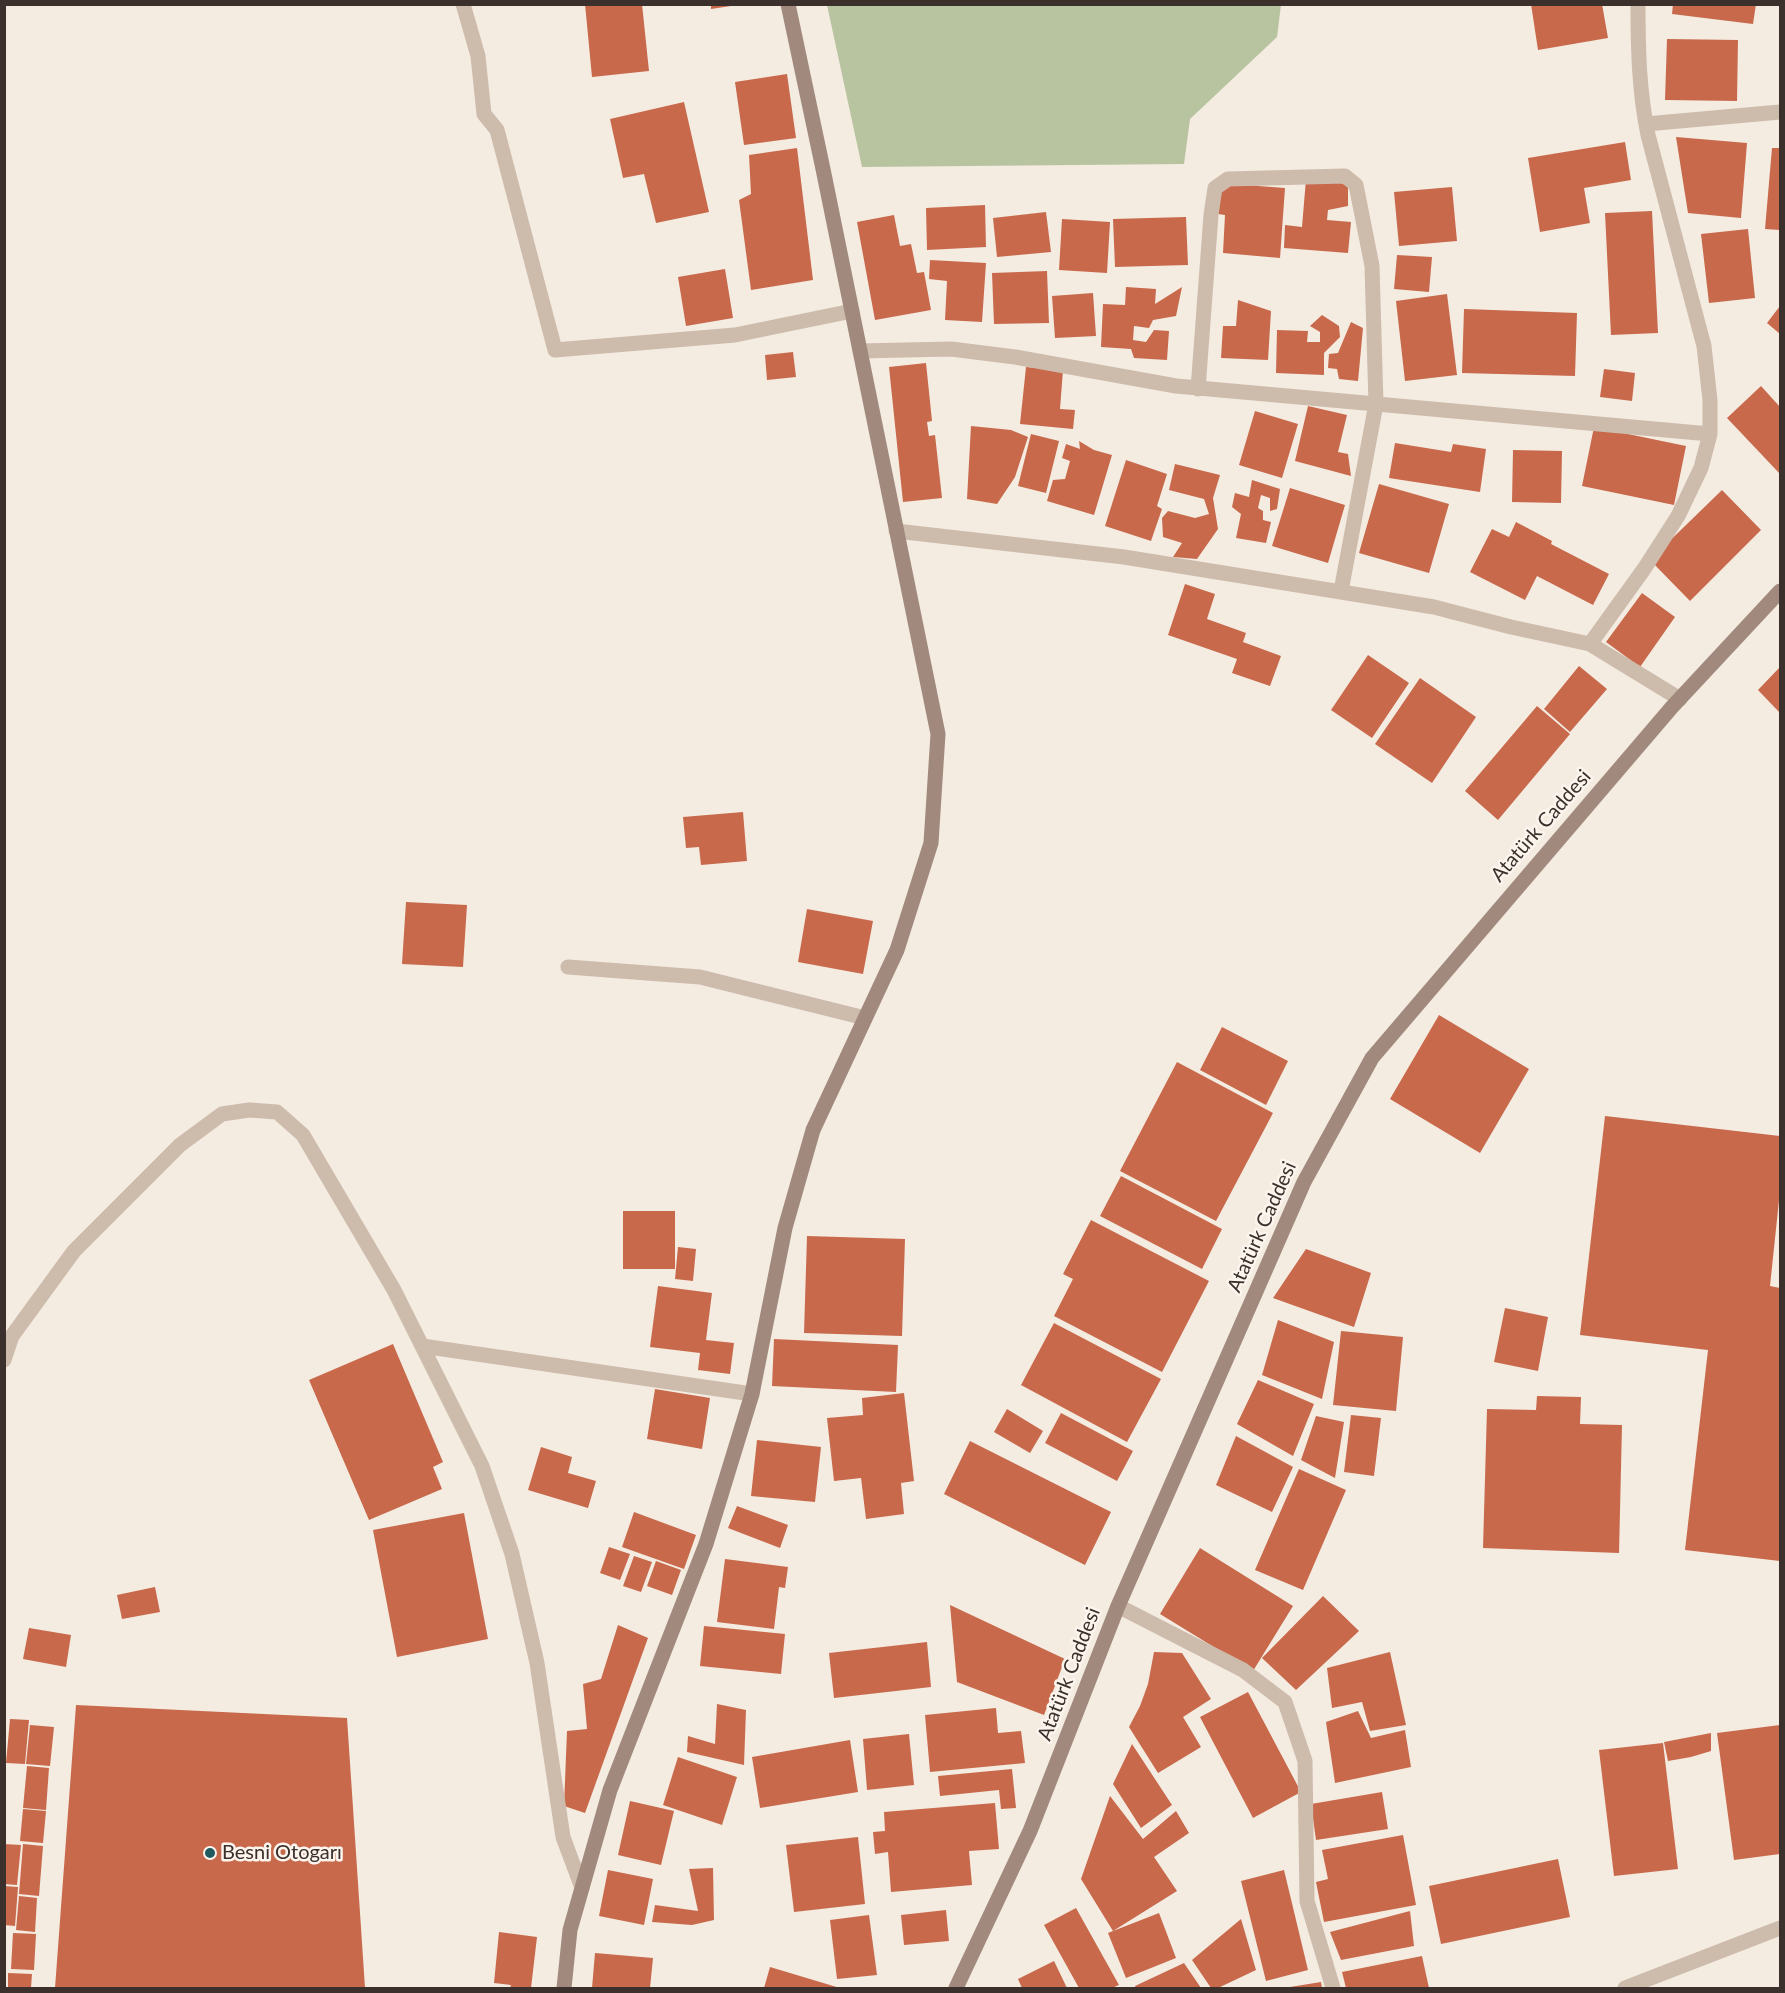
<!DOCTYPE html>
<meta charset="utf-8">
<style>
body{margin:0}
#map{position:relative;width:1785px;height:1993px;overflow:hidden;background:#f4ebe1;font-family:Lato,sans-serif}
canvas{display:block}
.frame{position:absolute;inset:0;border:6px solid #3b302b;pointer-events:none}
</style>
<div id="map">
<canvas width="1785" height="1993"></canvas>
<div class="frame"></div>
</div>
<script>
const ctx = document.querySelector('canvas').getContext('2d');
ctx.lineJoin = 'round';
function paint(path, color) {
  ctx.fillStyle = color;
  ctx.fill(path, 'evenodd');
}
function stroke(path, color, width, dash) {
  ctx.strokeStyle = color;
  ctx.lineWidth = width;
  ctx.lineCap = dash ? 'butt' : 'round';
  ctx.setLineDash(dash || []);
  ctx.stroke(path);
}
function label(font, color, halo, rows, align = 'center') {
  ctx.font = font + ' Lato,sans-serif';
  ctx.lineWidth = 5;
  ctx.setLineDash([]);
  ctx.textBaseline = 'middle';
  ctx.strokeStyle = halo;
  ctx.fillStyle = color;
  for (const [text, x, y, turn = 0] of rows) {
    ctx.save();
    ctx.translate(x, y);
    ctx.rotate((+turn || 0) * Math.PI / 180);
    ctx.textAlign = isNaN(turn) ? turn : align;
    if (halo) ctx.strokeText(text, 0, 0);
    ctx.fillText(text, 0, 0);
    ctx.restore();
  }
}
paint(new Path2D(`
 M827,5V4L1281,5L1277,37L1190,119L1184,164L862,167Z`), '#b8c4a0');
paint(new Path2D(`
 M585,4H642L649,71L592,77Z
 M711,4H731V6L711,9Z
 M1531,4H1602L1608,38L1538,50Z
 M1673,4H1756L1753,24L1672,14Z
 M1667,39L1738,40L1737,101L1665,100Z
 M787,74L796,138L744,145L735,82Z
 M684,102L709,212L656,223L644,174L623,178L610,119Z
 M1676,137L1747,143L1741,218L1688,213Z
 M1625,142L1631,180L1584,188L1590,223L1540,232L1528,158Z
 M797,148L813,280L751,290L739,200L751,194L749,155Z
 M1772,148H1780V230L1765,229Z
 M1306,179L1336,181L1348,186V206L1328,210L1327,220L1351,222L1348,253L1284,248L1285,225L1302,227Z
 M1232,184L1285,188L1280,258L1223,253L1225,215L1218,214L1220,190Z
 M1452,187L1457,241L1399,246L1394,192Z
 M985,205L986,247L927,250L926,208Z
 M1652,211L1658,333L1611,335L1605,213Z
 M1046,212L1051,252L997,257L993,218Z
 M894,215L900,246L911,244L917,273L924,272L931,310L875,320L857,222Z
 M1186,217L1188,265L1115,267L1113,219Z
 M1062,219L1110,222L1107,273L1059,270Z
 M1748,229L1755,298L1709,303L1701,234Z
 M1397,255L1432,257L1429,292L1394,289Z
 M930,260L986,263L982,322L945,320L947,281L929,279Z
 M725,269L733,318L686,326L678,277Z
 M1047,271L1049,323L994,324L992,273Z
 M1126,287L1156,289L1155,304L1182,287L1176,316L1153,320L1149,328L1134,326L1133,340L1146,342L1154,330L1169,331L1167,360L1134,358L1131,349L1101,347L1103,304L1125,305Z
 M1093,293L1096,336L1055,338L1052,296Z
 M1447,294L1457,375L1405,381L1396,301Z
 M1238,300L1271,311L1268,360L1221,358L1223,326H1236Z
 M1780,306V334L1767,323Z
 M1464,309L1577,313L1575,376L1462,373Z
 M1322,315L1339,326L1340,337L1324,353V375L1276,373L1277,330L1308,331L1307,342H1320V332L1310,326Z
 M1351,322L1363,328L1358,381L1339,379L1337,369L1328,368L1329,354L1338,353Z
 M793,352L796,377L767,380L765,355Z
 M926,363L932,421L927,422L929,436L935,435L942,498L903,502L889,367Z
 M1026,367L1063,370L1060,409L1075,410L1073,429L1020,424Z
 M1604,369L1635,373L1632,401L1600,397Z
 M1761,386L1780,407V474L1727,418Z
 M1308,406L1347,415L1338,452L1348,454L1351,476L1295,461Z
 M1255,411L1298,424L1282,478L1239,465Z
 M971,426L1011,430L1028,437L1015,477L997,504L967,499Z
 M1594,427L1686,446L1674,505L1582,486Z
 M1031,434L1059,441L1046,493L1018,486Z
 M1079,441L1094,450L1112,455L1094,515L1047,501L1053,480L1065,479L1070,461L1062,458L1066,444L1080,449Z
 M1395,443L1451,452L1453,444L1486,449L1480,492L1389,478Z
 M1513,450L1562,451L1561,503L1512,502Z
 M1126,460L1167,474L1157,506L1162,509L1151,541L1105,526Z
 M1175,464L1220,475L1213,498L1218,529L1197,559L1173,557L1182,543L1163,537L1162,518L1168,511L1195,518L1209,514L1204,499L1169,490Z
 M1252,480L1280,489L1277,509L1270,511V498L1261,495L1258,508L1263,511V520L1271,522L1266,543L1236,538L1241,514L1232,507L1235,493L1249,497Z
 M1379,484L1449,504L1429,573L1359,553Z
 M1290,488L1345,505L1328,563L1272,546Z
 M1722,490L1761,530L1690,601L1650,560Z
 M1516,522L1552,541L1551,544L1609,574L1593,605L1537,576L1525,600L1470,572L1492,529L1509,537Z
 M1185,584L1215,594L1207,619L1246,633L1243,642L1281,656L1270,686L1232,673L1237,659L1168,635Z
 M1642,593L1675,617L1640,667L1606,642Z
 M1368,655L1409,683L1372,738L1331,710Z
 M1579,666L1607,689L1570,732L1544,709Z
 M1780,667V713L1758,690Z
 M1420,678L1476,717L1432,783L1375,744Z
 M1537,706L1570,734L1498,820L1465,791Z
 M743,812L747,861L701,865L699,847L686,848L683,817Z
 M406,902L467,905L463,967L402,964Z
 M807,909L873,921L863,974L798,962Z
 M1439,1015L1529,1069L1480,1153L1390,1099Z
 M1222,1027L1288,1061L1266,1105L1200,1070Z
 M1177,1062L1273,1113L1216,1221L1120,1171Z
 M1605,1116L1780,1136V1191L1770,1286L1780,1288V1561L1685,1550L1708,1350L1580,1335Z
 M1121,1176L1222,1229L1202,1269L1100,1216Z
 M623,1211H675V1269H623Z
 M1091,1220L1209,1281L1162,1372L1054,1316L1073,1279L1063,1274Z
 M807,1236L905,1239L902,1336L804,1333Z
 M678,1247L696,1249L693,1281L675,1279Z
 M1306,1249L1371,1273L1354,1327L1273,1298Z
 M658,1286L712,1293L706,1340L734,1343L730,1374L698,1370L700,1353L650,1347Z
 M1505,1308L1548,1317L1538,1371L1494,1362Z
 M1278,1320L1334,1342L1322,1399L1262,1375Z
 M1054,1323L1161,1379L1127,1442L1021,1385Z
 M1341,1331L1403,1337L1396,1411L1333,1405Z
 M774,1339L898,1345L896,1392L772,1386Z
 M393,1344L443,1462L433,1467L442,1489L369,1520L309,1380Z
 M1258,1380L1314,1404L1293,1456L1237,1424Z
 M655,1389L710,1398L702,1449L647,1439Z
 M904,1393L914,1481L901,1483L904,1514L866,1519L861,1478L834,1481L827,1418L863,1415L862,1398Z
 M1537,1396L1581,1397L1580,1424L1622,1425L1619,1553L1483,1548L1487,1409L1536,1410Z
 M1007,1409L1043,1431L1030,1453L994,1432Z
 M1061,1413L1133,1451L1117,1481L1045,1443Z
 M1351,1415L1381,1418L1374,1476L1344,1472Z
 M1316,1416L1344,1422L1335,1478L1301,1460Z
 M1236,1436L1293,1467L1272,1512L1216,1485Z
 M757,1440L821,1447L815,1502L751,1496Z
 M970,1441L1111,1512L1085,1565L944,1494Z
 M541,1447L572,1457L568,1473L596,1481L588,1508L528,1490Z
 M1299,1469L1346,1490L1303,1590L1255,1570Z
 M737,1506L788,1525L780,1548L728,1528Z
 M634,1512L696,1535L684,1569L622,1547Z
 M464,1513L488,1639L397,1657L373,1530Z
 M609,1547L630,1554L620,1580L600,1573Z
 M1200,1548L1293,1606L1253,1671L1160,1614Z
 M634,1556L652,1562L641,1592L623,1586Z
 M725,1559L788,1567L785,1588L779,1587L774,1629L717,1622Z
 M656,1561L681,1570L672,1595L647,1586Z
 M155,1587L160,1612L122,1619L117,1595Z
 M1323,1596L1359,1631L1296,1690L1262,1658Z
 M950,1605L1065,1659L1044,1715L957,1682Z
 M618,1625L648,1638L585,1813L564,1806L567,1731L587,1729L583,1684L601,1679Z
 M704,1626L785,1634L781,1674L700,1666Z
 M29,1628L71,1635L66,1667L23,1659Z
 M927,1642L931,1687L834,1698L829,1653Z
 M1154,1652L1182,1653L1211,1699L1183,1717L1201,1747L1158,1773L1129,1727L1140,1706L1148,1684Z
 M1390,1652L1406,1725L1370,1731L1362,1702L1332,1708L1327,1668Z
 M1248,1692L1301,1792L1253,1818L1200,1717Z
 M717,1704L746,1710L744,1765L687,1752L688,1736L715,1744Z
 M76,1705L347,1718L365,1988H55Z
 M996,1708L998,1733L1021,1731L1025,1763L930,1772L925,1715Z
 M1358,1711L1371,1738L1405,1730L1411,1767L1335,1783L1326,1722Z
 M10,1719L29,1720L25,1764L6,1763Z
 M30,1725L54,1727L50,1766L26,1764Z
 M1780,1725V1854L1734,1860L1717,1733Z
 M1711,1733V1751L1691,1757L1668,1761L1664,1742Z
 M909,1734L914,1785L867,1790L863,1739Z
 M850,1740L858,1792L760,1808L752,1757Z
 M1663,1743L1678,1869L1614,1876L1599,1750Z
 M1132,1744L1172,1805L1141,1828L1113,1784Z
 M678,1757L737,1777L722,1825L663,1805Z
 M27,1766L49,1768L46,1810L23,1808Z
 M1012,1769L1016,1808L1001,1809L999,1790L940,1796L938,1776Z
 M1382,1792L1388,1829L1316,1840L1311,1804Z
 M1110,1796L1143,1839L1176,1811L1189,1833L1154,1857L1177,1891L1113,1931L1159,1913L1176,1958L1126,1978L1108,1933L1113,1931L1081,1879Z
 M630,1801L674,1811L661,1865L618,1855Z
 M995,1803L999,1849L969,1851L972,1885L891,1892L888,1852L875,1854L873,1832L885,1831L884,1812Z
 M23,1809L46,1811L43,1843L20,1841Z
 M1403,1835L1416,1905L1324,1922L1316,1882L1328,1879L1322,1850Z
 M858,1837L865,1904L794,1912L786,1845Z
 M4,1844L21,1845L17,1885L4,1884Z
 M23,1844L43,1846L39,1896L19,1894Z
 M1558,1859L1570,1917L1441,1944L1429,1886Z
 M713,1868L714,1920L692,1925L652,1922L655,1905L698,1911L689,1869Z
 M608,1870L653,1879L644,1925L599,1916Z
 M1284,1870L1308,1970L1266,1981L1241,1881Z
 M4,1886L18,1887L15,1926L4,1925Z
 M19,1896L37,1898L35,1932L16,1930Z
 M1076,1908L1119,1985L1112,1988H1079L1044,1925Z
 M946,1910L949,1941L904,1945L901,1915Z
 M1410,1911L1414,1946L1341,1960L1330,1932Z
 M869,1915L877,1975L837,1979L830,1920Z
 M1241,1919L1256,1970L1218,1988H1211L1192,1960Z
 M499,1932L537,1937L531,1988H510L511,1985L494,1983Z
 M13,1933L36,1934L34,1970L11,1969Z
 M595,1953L653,1958L650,1988H592Z
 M1422,1956L1429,1988H1346L1342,1972Z
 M1054,1961L1067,1988H1022L1018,1979Z
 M1184,1963L1201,1988H1136L1135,1986Z
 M770,1967L840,1988H764Z
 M8,1973L32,1974L31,1988H8Z
 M1321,1982L1322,1988H1290V1987Z`), '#c8694b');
stroke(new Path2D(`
 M422,1346L752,1394
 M4,1360L12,1336L74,1251L180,1145L222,1114L249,1110L277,1112L303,1135L394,1290L482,1466L512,1554L537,1663L563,1837L582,1888`), '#cdbbac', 15);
stroke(new Path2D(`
 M463,4L478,56L484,114L497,130L555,350L735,335L852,311
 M1646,124L1780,112
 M860,351L951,349L1015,357L1176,386L1710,434
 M1198,389L1211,215L1215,188L1228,179L1345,176L1356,185L1372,266L1376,404L1341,591
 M896,531L1124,557L1434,607L1511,627L1590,644L1680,699
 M1590,644L1644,569L1678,516L1701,468L1710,434V400L1704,346L1648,135C1639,91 1638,50 1638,4
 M568,967L700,977L865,1018
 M1118,1606L1243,1670L1285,1702L1305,1761L1307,1901L1333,1988
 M1625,1988L1780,1928`), '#cdbbac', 15);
stroke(new Path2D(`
 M564,1988L570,1930L610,1790L706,1544L752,1394L785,1228L813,1130L897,950L931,843L938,734L823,169L788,4
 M956,1988L1030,1831L1118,1606L1304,1182L1372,1058L1672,707L1780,591`), '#a18a7d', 15);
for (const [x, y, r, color] of [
 [210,1853,6,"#1f5a5e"]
]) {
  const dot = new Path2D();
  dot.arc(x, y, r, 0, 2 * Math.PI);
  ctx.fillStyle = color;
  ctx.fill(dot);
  stroke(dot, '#fbf5ee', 2);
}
label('20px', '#3b302b', '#fbf5ee', [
 ["Atatürk Caddesi",1541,826,-49],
 ["Atatürk Caddesi",1262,1227,-66],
 ["Atatürk Caddesi",1069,1674,-69]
]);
label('20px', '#3b302b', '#fbf5ee', [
 ["Besni Otogarı",222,1853]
], 'left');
</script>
